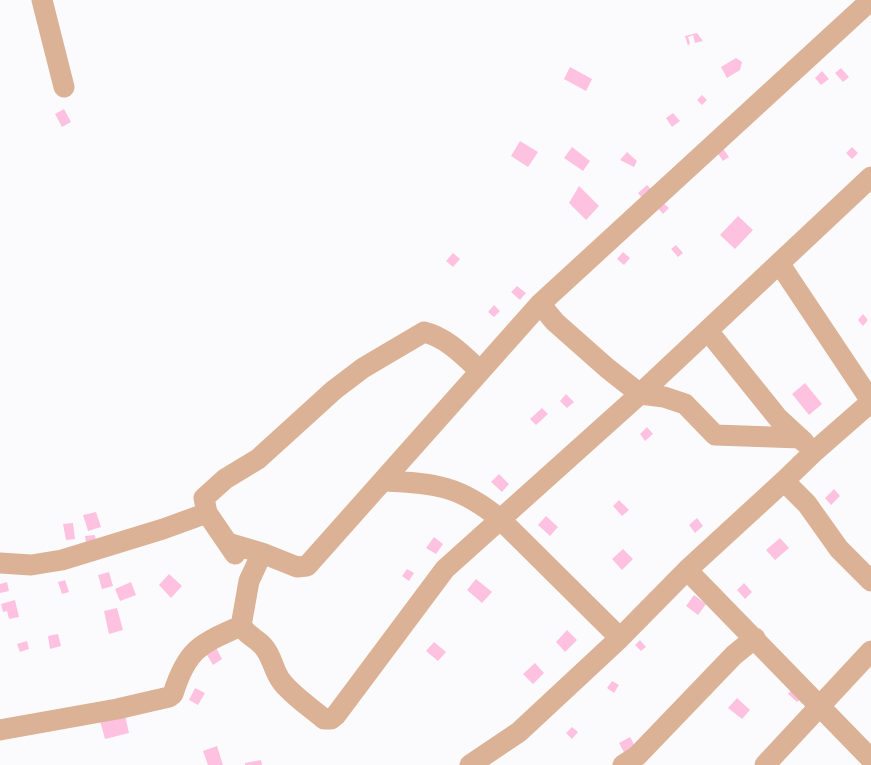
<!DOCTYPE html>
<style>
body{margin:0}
canvas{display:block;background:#fbfbfe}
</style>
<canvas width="871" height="765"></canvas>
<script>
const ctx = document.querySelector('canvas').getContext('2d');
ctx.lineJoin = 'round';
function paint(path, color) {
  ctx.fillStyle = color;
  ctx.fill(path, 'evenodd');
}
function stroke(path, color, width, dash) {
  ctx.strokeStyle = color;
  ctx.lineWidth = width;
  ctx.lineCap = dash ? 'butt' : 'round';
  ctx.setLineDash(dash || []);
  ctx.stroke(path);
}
paint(new Path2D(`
 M697,33L703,41L695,43L693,35L688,37L690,43L688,46L685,36Z
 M736,58L742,62L740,70L727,78L721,67Z
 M570,67L592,79L586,91L564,79Z
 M841,68L849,77L843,82L835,73Z
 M822,71L829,79L821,85L815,78Z
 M702,95L707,100L702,105L697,100Z
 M64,109L71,122L62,127L55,114Z
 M673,113L680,121L672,127L666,118Z
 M520,141L538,152L528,167L511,156Z
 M572,147L590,161L583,171L564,158Z
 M722,147L729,157L723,161L716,151Z
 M852,147L858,153L852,159L846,153Z
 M627,152L637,161L634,167L620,160Z
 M647,185L655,194L648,205L638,193Z
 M579,186L599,206L586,220L569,203Z
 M662,202L669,208L663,214L657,207Z
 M738,216L753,230L735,249L720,235Z
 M676,245L683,253L678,257L671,249Z
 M623,252L630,258L624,265L617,259Z
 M453,253L460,259L453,267L446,261Z
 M517,286L526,293L520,300L511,292Z
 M494,305L500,311L494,317L488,312Z
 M863,314L868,320L863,326L858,320Z
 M805,383L822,404L809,415L792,394Z
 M566,394L574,402L567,408L560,401Z
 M542,408L548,414L536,425L530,419Z
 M647,427L653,434L645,441L640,434Z
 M499,474L509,484L502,492L491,482Z
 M834,489L840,496L831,505L825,498Z
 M619,500L629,510L622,516L613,506Z
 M96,512L101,527L88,531L83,515Z
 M546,516L558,527L550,536L538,525Z
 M697,518L703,526L695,533L689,525Z
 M73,523L75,539L66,540L63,524Z
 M95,535L96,542L86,543L85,536Z
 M434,537L443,544L436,554L426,548Z
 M780,538L789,548L775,560L766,550Z
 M623,549L633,559L622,570L612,559Z
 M407,569L414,573L409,581L402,576Z
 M109,572L113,586L102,589L98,575Z
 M169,574L182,586L171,598L159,585Z
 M476,579L492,592L482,603L467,590Z
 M65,580L69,592L62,594L58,582Z
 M7,582L9,591L0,593V584Z
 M131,582L136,595L120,601L115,589Z
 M744,583L752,592L745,599L737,590Z
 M694,595L706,604L698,615L686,606Z
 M15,600L19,617L9,619L7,611L3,612L1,604Z
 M117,608L123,630L109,634L104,611Z
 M567,630L577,640L565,652L556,642Z
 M58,634L61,646L50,649L48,636Z
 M640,640L646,647L641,651L635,645Z
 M27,641L29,649L20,652L17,644Z
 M434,642L446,652L438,661L426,651Z
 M214,644L222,659L213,665L204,650Z
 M535,663L544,673L533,684L523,674Z
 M612,681L619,685L614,693L607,688Z
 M195,688L205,693L198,705L189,700Z
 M792,689L802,698L797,702L788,694Z
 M737,698L750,710L742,719L728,708Z
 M125,715L129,733L105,739L100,721Z
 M572,727L578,732L572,739L566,733Z
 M630,737L636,748L625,754L619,743Z
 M217,746L223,765H208L203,751Z
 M261,760L262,765H245V763Z`), '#fec1e0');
stroke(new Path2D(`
 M42,0L64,87
 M779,263L871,401
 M540,304L555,322L607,368L640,394L664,397L685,404L715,435L800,438
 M708,331L778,418L804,442
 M384,481C435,483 461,486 501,520L620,638
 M784,481L807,504L839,549L871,581
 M228,543L262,553L297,567L307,566L540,304L871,0
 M262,553L249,581L241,626C249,637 256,638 263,646C273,657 273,671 282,682C293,696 310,707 324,719H331L336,715L445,569L640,394L871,177
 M235,554L207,513L204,498L225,479L258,459L334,390L363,368L424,332C446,337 464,356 480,371
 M0,563L31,565L62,560L163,529L207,513
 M687,570L871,759
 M0,730L117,709L169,697L173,694C187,649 200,644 241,626
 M470,765L519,732L620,638L687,570L784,481L815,451L871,402
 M623,765L637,756L734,655L755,638
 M765,765L871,651`), '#dcb296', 21);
</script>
